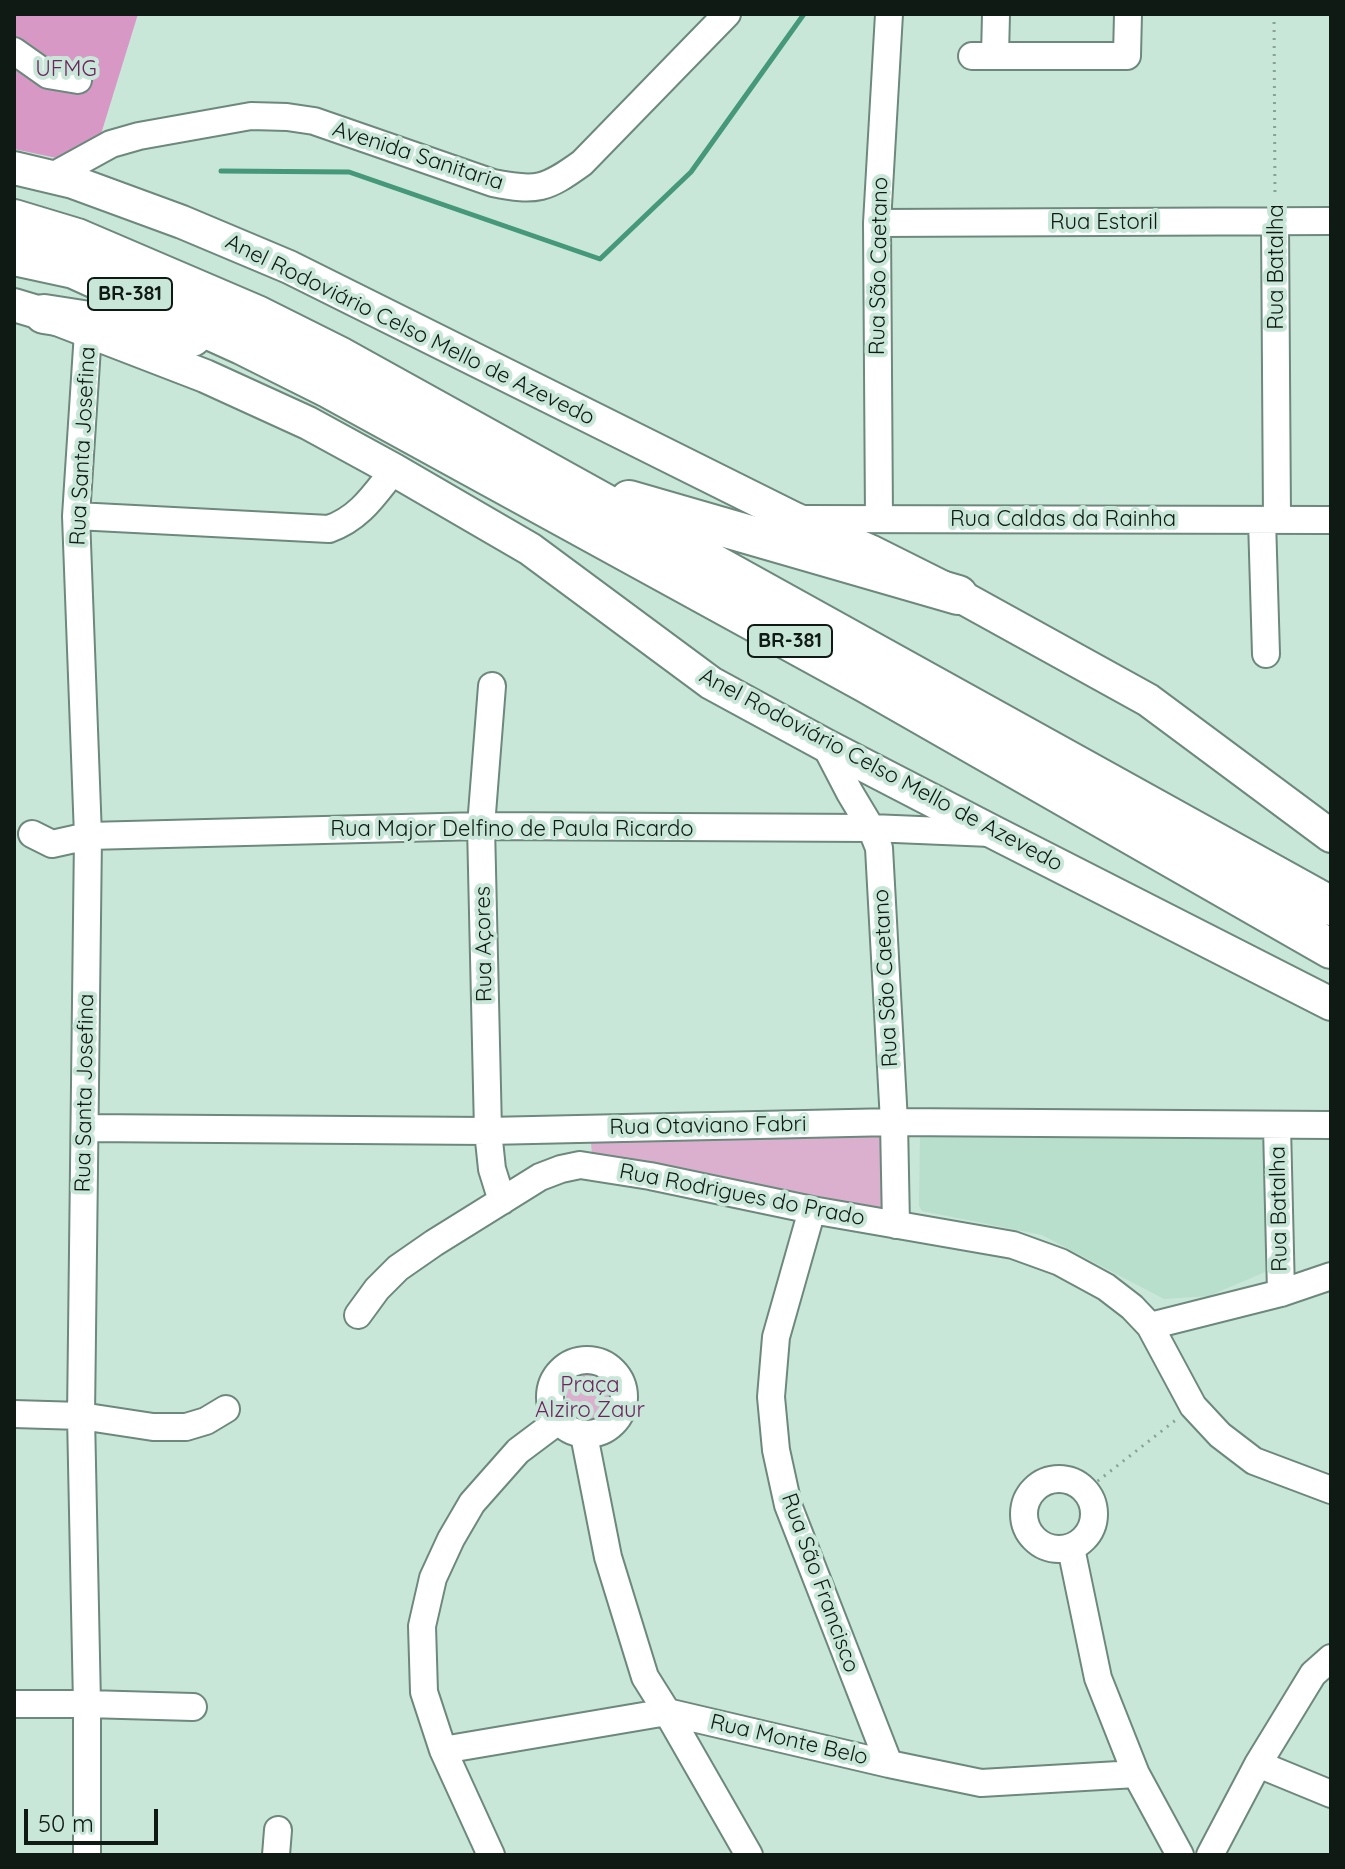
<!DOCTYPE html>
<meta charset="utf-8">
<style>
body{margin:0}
#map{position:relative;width:1345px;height:1869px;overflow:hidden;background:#c9e7d9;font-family:Quicksand,sans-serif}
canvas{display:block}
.frame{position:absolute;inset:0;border:16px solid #0f1a15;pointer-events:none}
.scale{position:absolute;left:24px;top:1809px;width:134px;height:36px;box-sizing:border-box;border:4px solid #0f1a15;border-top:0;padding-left:10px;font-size:24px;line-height:28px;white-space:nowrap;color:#0f1a15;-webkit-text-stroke:6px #c9e7d9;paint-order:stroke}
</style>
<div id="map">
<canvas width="1345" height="1869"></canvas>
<div class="frame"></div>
<div class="scale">50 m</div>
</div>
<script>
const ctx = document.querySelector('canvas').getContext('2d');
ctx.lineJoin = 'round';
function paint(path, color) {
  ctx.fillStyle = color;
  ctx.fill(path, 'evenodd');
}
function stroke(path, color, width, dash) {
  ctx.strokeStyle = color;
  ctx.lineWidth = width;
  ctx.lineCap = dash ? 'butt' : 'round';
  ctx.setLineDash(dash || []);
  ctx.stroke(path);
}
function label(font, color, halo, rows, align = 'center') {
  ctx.font = font + ' Quicksand,sans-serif';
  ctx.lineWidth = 8;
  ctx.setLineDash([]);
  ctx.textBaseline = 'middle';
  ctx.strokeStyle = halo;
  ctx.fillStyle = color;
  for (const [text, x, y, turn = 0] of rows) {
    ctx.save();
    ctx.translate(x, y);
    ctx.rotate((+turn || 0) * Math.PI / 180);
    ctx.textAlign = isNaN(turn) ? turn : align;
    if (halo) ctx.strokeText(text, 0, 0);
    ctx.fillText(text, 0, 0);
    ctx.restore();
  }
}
paint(new Path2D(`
 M920,1133L1262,1138L1269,1145L1265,1272L1209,1296L1164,1299L1042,1235L922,1211L919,1206Z`), '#b8decc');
paint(new Path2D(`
 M880,1128L886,1201L883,1212H869L747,1183L592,1155L591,1143Z
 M566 1398a24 24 0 1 1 48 0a24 24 0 1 1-48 0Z`), '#dab0ce');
paint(new Path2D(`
 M14,14H138L97,147L61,159L14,149Z`), '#d798c6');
stroke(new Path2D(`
 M221,171L349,172L600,259L691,172L804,14`), '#459879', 5);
const minor = new Path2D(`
 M14,51L48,75L78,80
 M972,56H1127L1128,14
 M995,56L996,14
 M51,177L111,144L139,136L251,116L287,117L314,121L493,183C537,192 546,189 582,163L727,14
 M1275,221L1277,520
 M877,223L1331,221
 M76,516L329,529C360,518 374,495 394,470
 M799,519L1331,520
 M879,519L877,223L889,14
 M1262,520L1266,654
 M492,686L481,826L488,1131L492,1169L502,1201
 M825,745L850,793L871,828L879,848L894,1122L896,1225
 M32,834L52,844L88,836L481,826L871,828L991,833
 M1277,1126L1281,1293
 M85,1128L488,1131L894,1122L1331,1125
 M812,1210L776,1337L771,1397L776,1450L788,1505L889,1764
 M358,1315L377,1289L398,1268L434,1243L540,1177L561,1169L580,1165L650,1176L812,1210L1013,1245L1060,1262L1106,1287L1132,1307L1150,1326L1193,1406L1220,1435L1254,1461L1331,1490
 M1150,1326L1281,1293L1331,1276
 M550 1397a37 37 0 1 1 74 0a37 37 0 1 1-74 0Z
 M14,1414L81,1416L153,1427H186L206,1421L226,1409
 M584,1435L608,1557L645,1677L667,1712L749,1855
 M1024 1514a35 35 0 1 1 70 0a35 35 0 1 1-70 0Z
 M1071,1548L1098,1678L1136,1774L1180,1855
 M14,1704H87L193,1707
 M443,1750L667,1712L889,1764L981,1783L1136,1774
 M1258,1764L1331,1794
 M87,1855V1704L81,1416L88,836L76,516L88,332
 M276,1855L278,1830
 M491,1855L443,1750L424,1692L422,1626L433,1578L451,1539L472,1503L518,1451L558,1421
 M1210,1855L1258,1764L1313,1674L1331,1658`);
const major = new Path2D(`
 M14,168L73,182L182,222L289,267L795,519L872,552L958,595L1148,700L1331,836
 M14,305L44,314L205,376L308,423L394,470L530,549L711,683L825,745L995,833L1331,1004`);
const highway = new Path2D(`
 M14,219L77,238L257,315L341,357L1331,906
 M14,256L74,269L242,345L330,389L866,683L1331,949
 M44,314L192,337
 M629,500L958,595`);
stroke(minor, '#6d887c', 30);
stroke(major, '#6d887c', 36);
stroke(highway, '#6d887c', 42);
stroke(new Path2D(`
 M1274,14L1275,198
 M1085,1491L1177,1419`), '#89a196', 3, [2, 6]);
stroke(minor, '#fff', 26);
stroke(major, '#fff', 32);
stroke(highway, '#fff', 38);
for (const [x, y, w] of [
 [130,294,84],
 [790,641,84]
]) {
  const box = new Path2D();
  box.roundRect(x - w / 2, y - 16, w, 32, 6);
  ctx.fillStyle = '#c9e7d9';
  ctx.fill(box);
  stroke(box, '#0f1a15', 2);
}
label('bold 20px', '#0f1a15', null, [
 ["BR-381",130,294],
 ["BR-381",790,641]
]);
label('22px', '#6e255f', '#c9e7d9', [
 ["UFMG",66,69],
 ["Praça",590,1385],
 ["Alziro Zaur",590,1410]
]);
label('22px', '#0f1a15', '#c9e7d9', [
 ["Avenida Sanitaria",418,156,18],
 ["Rua Estoril",1104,222],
 ["Rua São Caetano",879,266,-89],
 ["Rua Batalha",1276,267,-90],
 ["Anel Rodoviário Celso Mello de Azevedo",410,330,26],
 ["Rua Santa Josefina",83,446,-87],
 ["Rua Caldas da Rainha",1063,519],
 ["Anel Rodoviário Celso Mello de Azevedo",881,770,28],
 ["Rua Major Delfino de Paula Ricardo",512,829],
 ["Rua Açores",484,944,-91],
 ["Rua São Caetano",886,978,-93],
 ["Rua Santa Josefina",85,1093,-89],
 ["Rua Otaviano Fabri",708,1126,-1],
 ["Rua Rodrigues do Prado",742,1195,11],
 ["Rua Batalha",1279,1209,-91],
 ["Rua São Francisco",820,1583,70],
 ["Rua Monte Belo",789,1740,13]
]);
</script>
